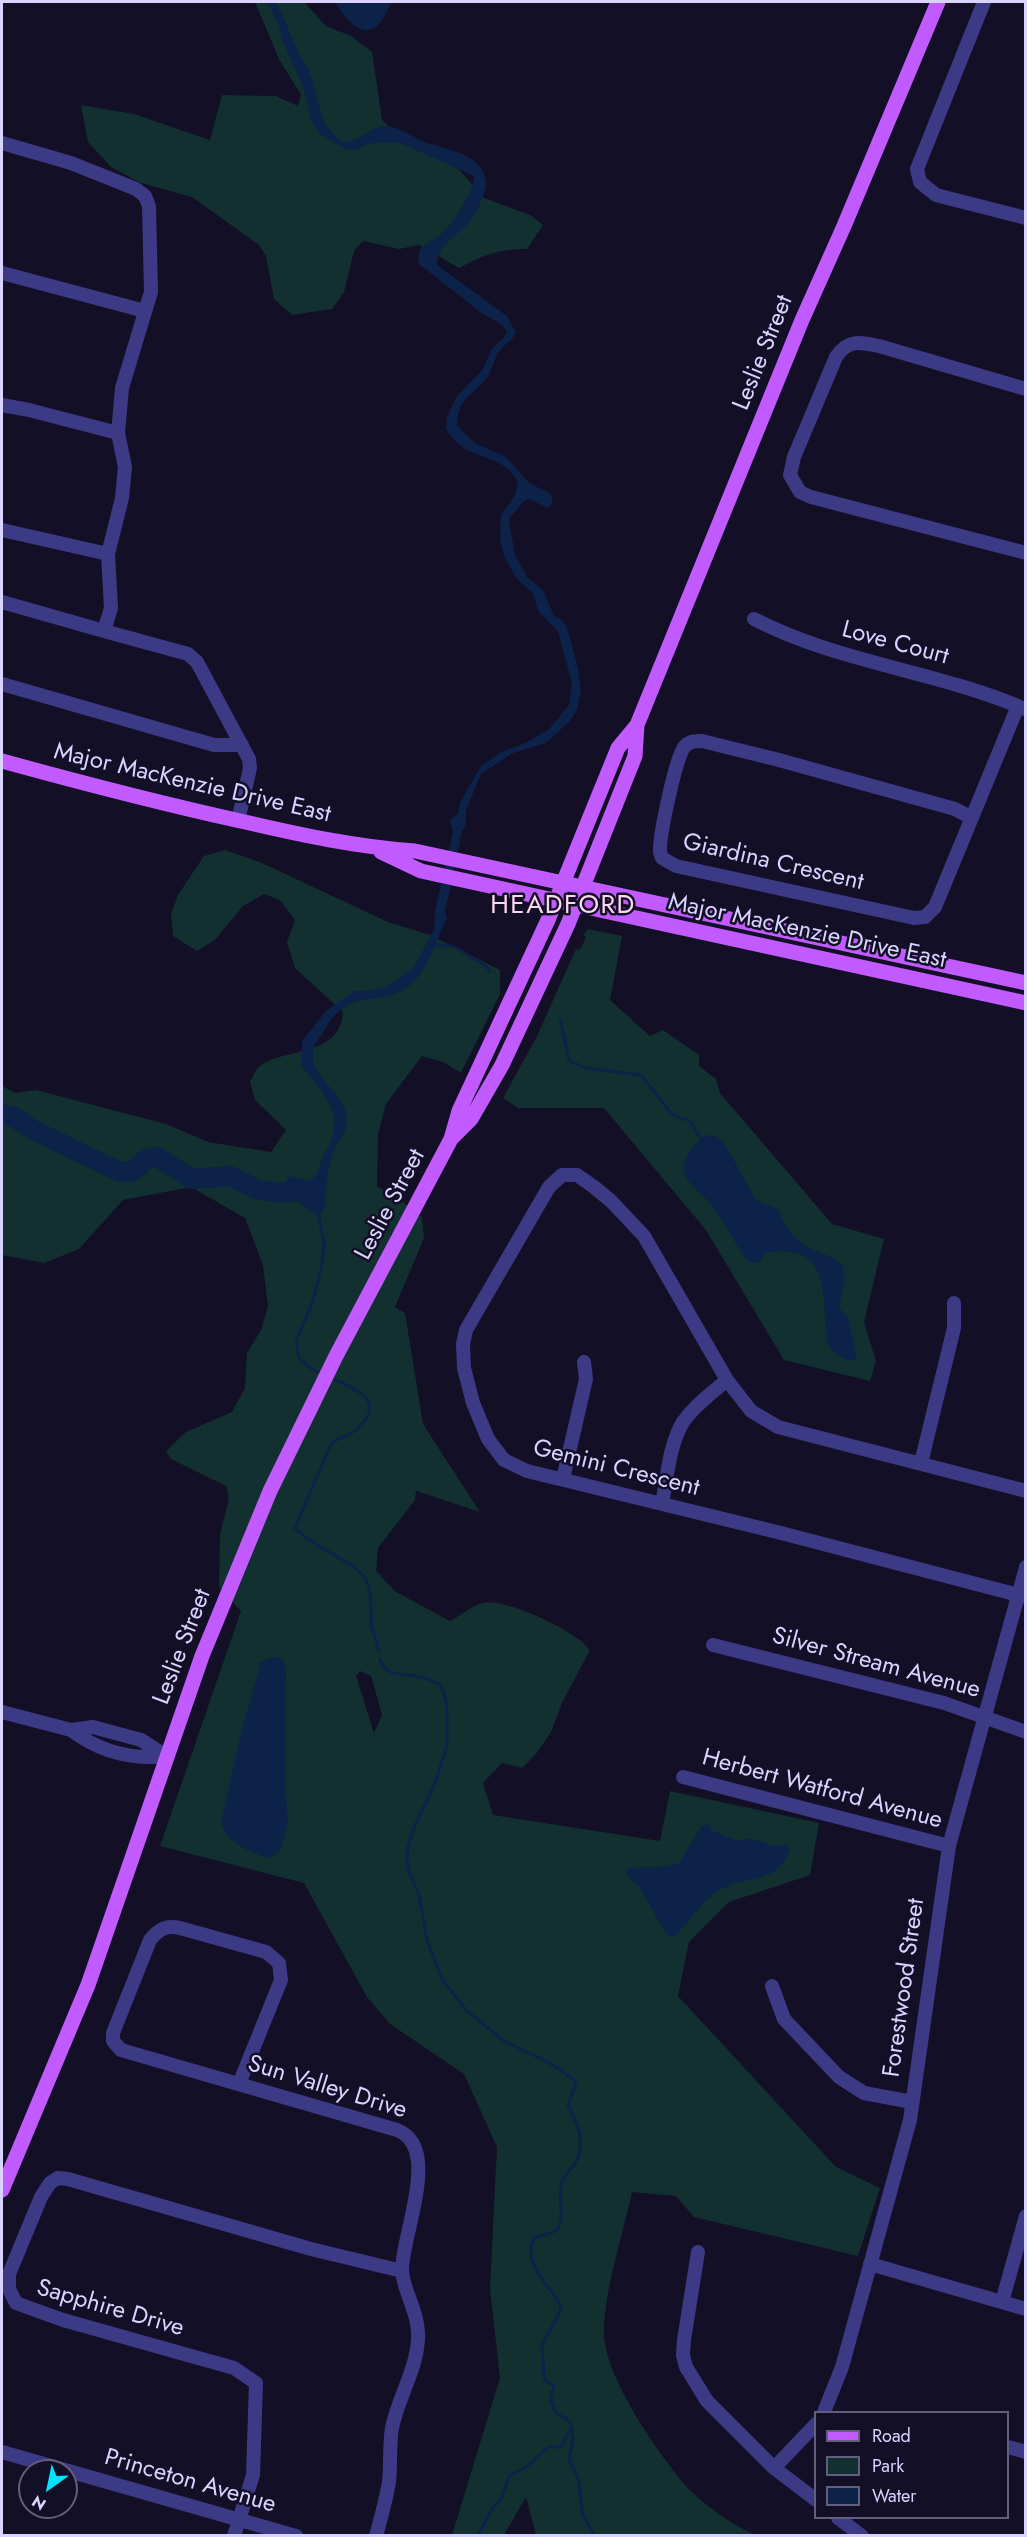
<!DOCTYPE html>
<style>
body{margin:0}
#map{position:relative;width:1027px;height:2537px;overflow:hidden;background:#130f26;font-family:Jost,sans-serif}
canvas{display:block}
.frame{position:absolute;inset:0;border:3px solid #d9d4ff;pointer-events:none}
.legend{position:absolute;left:814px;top:2411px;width:195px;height:108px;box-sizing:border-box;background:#130f26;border:2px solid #625e7d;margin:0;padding:8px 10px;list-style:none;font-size:18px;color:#d9d4ff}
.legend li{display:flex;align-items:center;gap:12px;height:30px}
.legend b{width:30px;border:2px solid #625e7d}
.north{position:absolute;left:18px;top:2459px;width:60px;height:60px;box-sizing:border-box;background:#130f26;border:2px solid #625e7d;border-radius:50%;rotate:213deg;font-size:16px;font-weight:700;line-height:24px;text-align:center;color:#d9d4ff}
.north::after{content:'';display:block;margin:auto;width:21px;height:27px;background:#00e5ff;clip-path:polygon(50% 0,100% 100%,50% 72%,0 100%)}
</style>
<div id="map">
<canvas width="1027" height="2537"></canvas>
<div class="frame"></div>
<ul class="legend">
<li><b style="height:8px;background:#c25bff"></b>Road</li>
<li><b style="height:16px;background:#12302f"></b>Park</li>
<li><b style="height:16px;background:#0c2248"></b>Water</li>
</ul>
<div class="north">N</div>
</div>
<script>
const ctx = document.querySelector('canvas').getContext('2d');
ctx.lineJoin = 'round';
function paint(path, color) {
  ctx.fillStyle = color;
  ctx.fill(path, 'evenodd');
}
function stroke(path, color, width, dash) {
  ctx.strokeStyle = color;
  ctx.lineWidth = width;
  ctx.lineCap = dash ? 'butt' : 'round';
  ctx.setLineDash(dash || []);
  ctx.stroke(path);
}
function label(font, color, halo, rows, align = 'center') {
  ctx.font = font + ' Jost,sans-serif';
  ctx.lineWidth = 5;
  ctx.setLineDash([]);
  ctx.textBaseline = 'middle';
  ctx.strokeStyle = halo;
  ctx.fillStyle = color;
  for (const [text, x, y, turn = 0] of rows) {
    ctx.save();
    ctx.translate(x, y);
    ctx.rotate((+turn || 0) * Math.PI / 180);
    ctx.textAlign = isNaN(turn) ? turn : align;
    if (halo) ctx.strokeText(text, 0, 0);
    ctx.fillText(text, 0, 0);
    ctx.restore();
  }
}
paint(new Path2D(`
 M255,2H304L326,26L351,36L372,52L382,120L393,131L449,158L484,198L530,215L543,225L527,249C499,249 484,255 459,268L419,245L399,249L363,241L354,251L344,292L332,309L292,315L274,299L266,256L259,245L192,197L141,183L111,167L88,142L81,105L134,114L210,140L222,95L276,96L298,106L301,95L279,59Z
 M225,850L262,863L388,922L430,935L500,970V994L461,1073L443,1062L422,1056L386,1104L378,1134L377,1187L391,1193L422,1217L424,1238L395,1307L405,1313L423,1424L480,1512L416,1491L415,1500L378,1548L376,1571L396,1592L450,1621C460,1616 471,1606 482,1603C504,1597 578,1632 590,1650L562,1703L551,1732L536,1754L522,1768L502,1763L483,1783L493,1815L660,1841L670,1791L819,1823L810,1875L729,1902L689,1942L678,1996L836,2167L880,2188L858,2256L694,2217L676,2196L632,2192C623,2233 603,2295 604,2335C606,2379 658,2453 686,2486C703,2504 733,2526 756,2535H536L526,2497L504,2535H452L500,2378L490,2289L497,2147L464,2074L390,2024L367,1997L304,1883L160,1846L241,1611L219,1587L220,1534L229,1499L226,1486L171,1459L166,1451L186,1432L232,1412L245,1388L247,1353L261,1330L268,1306L263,1265L245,1218L191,1187L123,1200L79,1249L44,1263L2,1255V1086L15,1093L36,1090L166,1124L208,1142L271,1152L286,1130L255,1100L250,1082C252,1078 254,1073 257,1069C278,1046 340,1060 343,1012L295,968L287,942L295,920L280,900L264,894L243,906L215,940L197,951L173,936L171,914L178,895L204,856ZM360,1671L371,1676L382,1715L374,1733L356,1676Z
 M588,929L622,936L610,1000L650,1036L663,1030L699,1055V1066L716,1079L720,1093L832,1224L884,1239L864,1322L876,1361L870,1381L784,1360L706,1230L604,1108H518L503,1098L537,1036L576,949L580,950L586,937L583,935Z`), '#12302f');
paint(new Path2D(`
 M267,2H276C284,16 289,32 296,47C301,57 307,66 311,76C319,97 318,126 341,140C354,147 370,127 383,126C398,125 412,137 425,142C446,150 483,153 486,182C487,188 484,194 482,199C478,208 475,216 469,223C456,237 438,243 437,265L507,316L516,333C512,341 505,344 500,350C493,359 493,371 485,380C469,398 458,399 457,426L475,443L506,457L529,483L551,494L553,502L548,508L529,499L524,501L509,519L515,555L528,578L543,590L554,616L562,620L567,628L578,668L581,691L577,710L569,722L546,743L513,753L481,774L466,810V826L462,831L445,912L447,918C437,938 427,973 409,986C376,1011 352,983 324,1031C321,1037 314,1044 313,1051C309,1078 347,1093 347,1120C348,1132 337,1142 333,1153C327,1171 326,1188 326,1207L320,1215C305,1211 294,1196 282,1187L289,1176L308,1181C318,1178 319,1167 322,1159C325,1151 330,1145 332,1138C342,1108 317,1086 301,1065L302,1041L326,1011L354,991L375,990L385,987L413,968L434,930L435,911L453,832L450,821L458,813L460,802L481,766L500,753L529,741L549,729L569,705L572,683L558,632L538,611L533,593L517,579L504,556L500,540L501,515L515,495L518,482C502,456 485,461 462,447C455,442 451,436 446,429L447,417L457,396L483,369L493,347L503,339L507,331L501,324L480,312L419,264C418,259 418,255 420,250C424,243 436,239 442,233C454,223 474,190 474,176L400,143L377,142L368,144L356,150H347L320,134L311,120L303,86L282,40L278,23Z
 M335,2H392C388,8 385,17 380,23C362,43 344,16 335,2Z
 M706,1135L715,1136L723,1141L756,1200L778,1209C785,1228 795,1241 814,1250C825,1255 836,1257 843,1266L845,1281L839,1308L848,1317L857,1358L853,1361C841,1359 834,1353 827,1343C822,1297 832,1241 766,1253L759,1262L751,1263L746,1259C732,1239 722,1217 706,1199C698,1190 685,1182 684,1170C683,1156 696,1143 706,1135Z
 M276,1657L282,1659L286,1666L285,1782L288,1822L282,1846L278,1853L267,1858C247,1850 229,1844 221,1823L242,1728L260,1667L258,1664L267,1659Z
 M708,1824L711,1830L738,1841L751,1838L770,1845H787L790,1849C777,1886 745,1874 718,1891C699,1903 689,1924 672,1938L666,1934L640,1888L629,1878L626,1869C644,1865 663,1870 679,1863L701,1827Z`), '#0c2248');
stroke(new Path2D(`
 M433,943C440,948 446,944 454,947L486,966L490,972
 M560,1020L569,1060L585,1068L641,1075L671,1113L676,1117L689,1120L701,1139
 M318,1211L324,1243L322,1265L313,1301L296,1341L299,1358L310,1368L323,1374
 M332,1378C347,1386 382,1397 366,1419C361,1425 354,1433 347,1435C340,1439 337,1438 331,1444L295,1528C309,1545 357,1563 365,1578C374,1593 369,1611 372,1628C374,1635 377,1642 379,1650
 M380,1659C384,1678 407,1673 421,1677C427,1678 434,1682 439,1684L444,1692L447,1709V1746L435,1783L414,1828L408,1846L407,1860L408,1869L419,1895L427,1940L442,1979L466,2010L504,2041L548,2062L572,2078L576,2083L568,2105C577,2123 587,2144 575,2163C570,2171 563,2176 561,2186C558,2201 566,2218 556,2231L534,2238C521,2262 550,2286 561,2306L559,2314L542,2345L544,2376L545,2381L554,2386L551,2400L556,2413L568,2420L572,2426L573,2438L569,2460L578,2478L583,2515L594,2536
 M478,2536L493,2507L500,2501L510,2475L527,2466L548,2447H561L571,2427`), '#0c2248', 3);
stroke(new Path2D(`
 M2,1114L14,1117L33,1130L120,1172L134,1171L146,1159L157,1157L192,1179L230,1176L256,1189L280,1193L314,1189`), '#0c2248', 20);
stroke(new Path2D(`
 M984,2L917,169L920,182L936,195L1026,218
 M2,143L71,163L136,189L145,196L149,206L151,292L122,388L118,433L125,467L122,498L108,554L111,608L104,631L2,602
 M2,273L145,311
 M1026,389L879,346C860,342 848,339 836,357L794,457L790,475L800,492L811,497L1026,553
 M2,405L29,410L118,433
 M2,530L108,554
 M754,619C839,663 937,671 1025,709
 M104,631L188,654L197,662L249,759L250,768L238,821
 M2,684L214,745H242
 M972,818L955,809L779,760L702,741C695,741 690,741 685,746C676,755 659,837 660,852L662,858L676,866L914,918L925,917L935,907L1013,718L1018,706
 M921,1463L954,1328V1303
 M563,1479L586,1379L584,1362
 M1026,1491L778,1427L751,1411L727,1380L644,1236L611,1201L594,1187L577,1175H562L549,1187L466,1330L463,1344L464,1368L473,1403L488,1439L504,1460L527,1471L781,1533L1026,1597
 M662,1504C667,1479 669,1445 683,1422C695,1405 712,1393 727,1380
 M713,1645L944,1703L1026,1732
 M2,1712L71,1730L93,1727L141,1740L166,1756
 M71,1730C100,1752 131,1760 166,1756
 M683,1777L949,1846
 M772,1986L784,2019L839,2077L864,2093L912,2102
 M239,2084L281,1980L279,1963L266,1952L180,1928C166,1925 159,1929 150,1940L113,2033V2041L121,2050L397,2130C442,2147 402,2234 402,2270C403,2292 420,2313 418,2340C416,2371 398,2398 392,2428C389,2446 391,2464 389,2482C386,2500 381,2518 376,2536
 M698,2252L684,2340L683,2355L686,2367L707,2401L774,2468L816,2500
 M870,2264L1026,2309
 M1002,2302L1026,2216
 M824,2412L842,2367L910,2120L949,1846L1026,1567
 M1008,2447L1026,2452
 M2,2452L296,2536
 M774,2468L816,2424
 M838,2518L862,2536
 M234,2536L253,2475L256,2383L234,2368L63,2320L16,2303L9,2289V2274L41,2197L50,2183L58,2178L68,2179L311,2249L402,2271`), '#3d3a85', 14);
stroke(new Path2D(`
 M2,761C82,783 163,804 245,822C301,835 357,847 415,851L1026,983
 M381,852L421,871L1026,1003
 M453,1137L471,1119L502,1065L568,924L635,756L637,725
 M2,2190L88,1985L202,1656L270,1491L336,1356L451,1139L459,1111L548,920L618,748L637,725L802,320L844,226L938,2`), '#c25bff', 15);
label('24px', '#d9d4ff', '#130f26', [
 ["Leslie Street",764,353,-68],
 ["Love Court",895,644,15],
 ["Major MacKenzie Drive East",192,784,13],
 ["Giardina Crescent",773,863,13],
 ["Major MacKenzie Drive East",807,932,12],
 ["Leslie Street",391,1205,-62],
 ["Gemini Crescent",616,1469,14],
 ["Leslie Street",183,1647,-69],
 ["Silver Stream Avenue",876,1664,15],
 ["Herbert Watford Avenue",822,1790,15],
 ["Forestwood Street",905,1988,-82],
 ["Sun Valley Drive",327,2088,17],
 ["Sapphire Drive",110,2309,16],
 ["Princeton Avenue",190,2482,16]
]);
ctx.letterSpacing = '1.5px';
label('26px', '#ffd6f0', '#130f26', [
 ["HEADFORD",563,907]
]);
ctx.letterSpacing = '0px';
</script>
